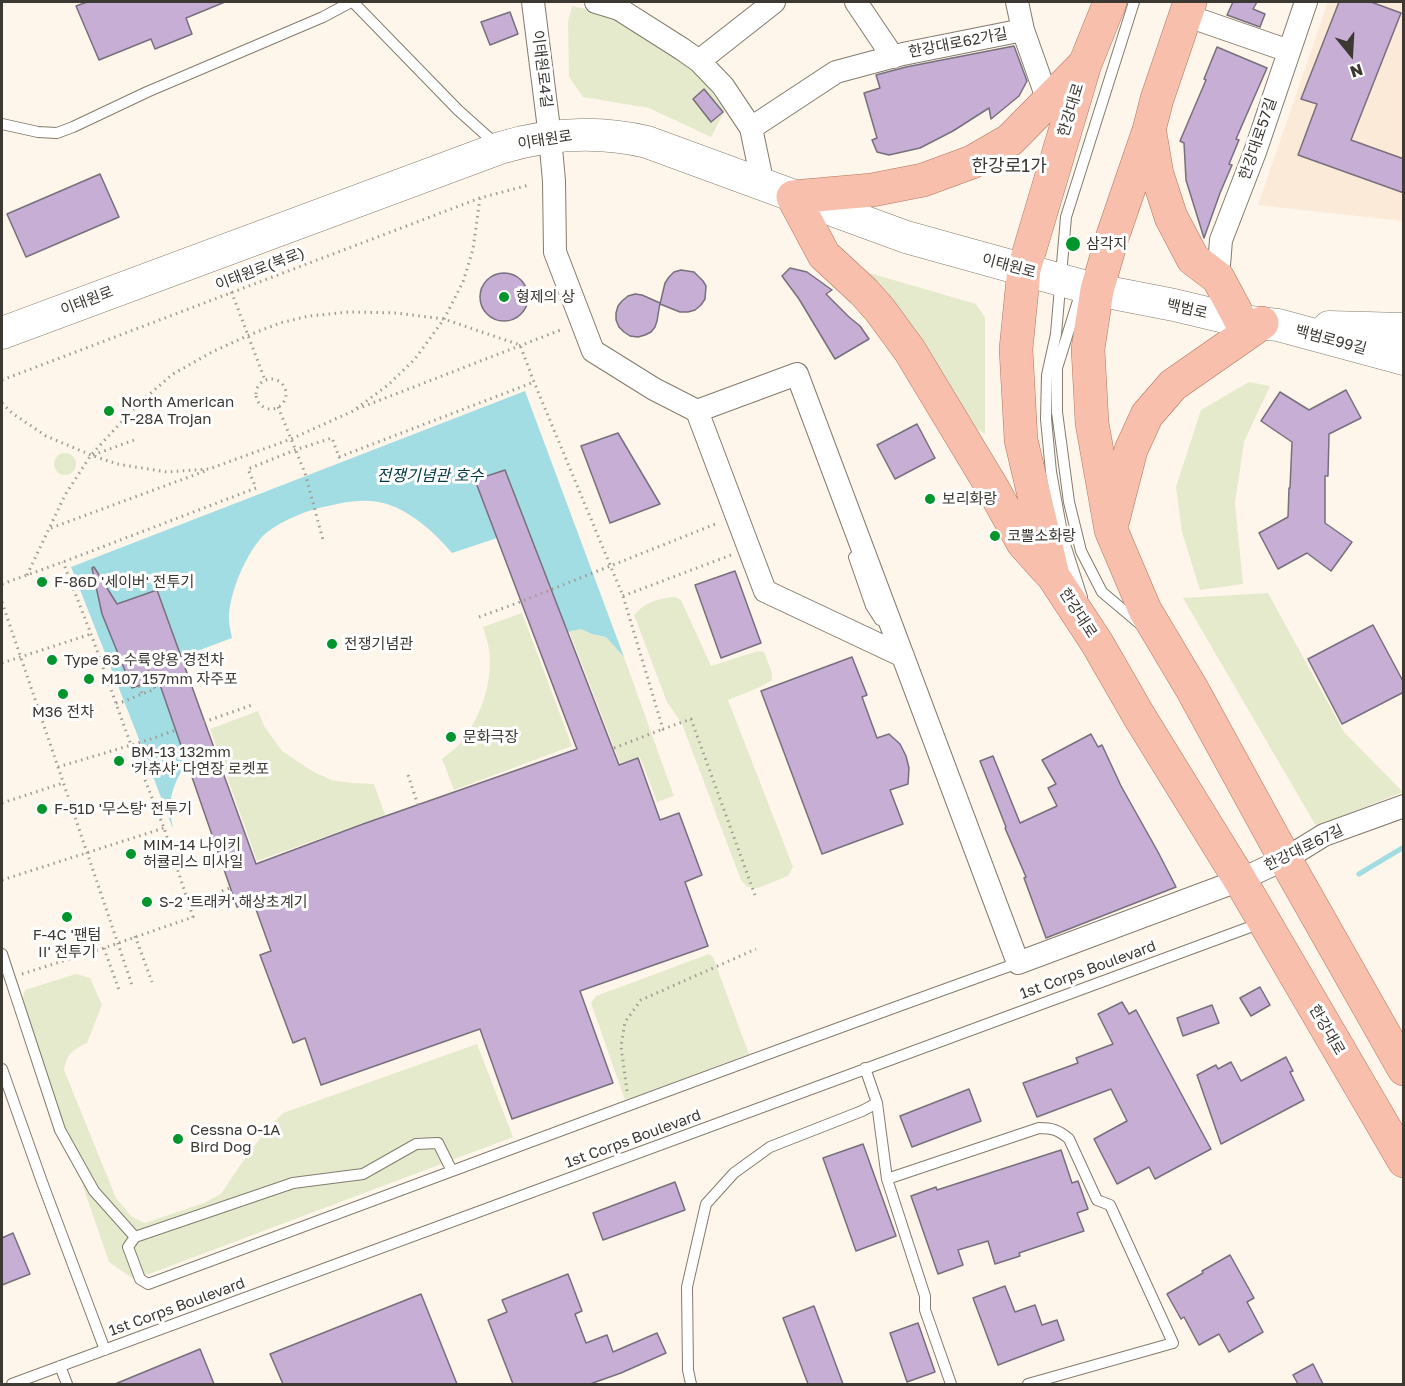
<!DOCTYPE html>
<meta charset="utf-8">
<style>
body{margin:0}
#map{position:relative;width:1405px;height:1386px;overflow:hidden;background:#fef6ea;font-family:"Golos Text",sans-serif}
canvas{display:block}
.frame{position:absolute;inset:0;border:3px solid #3c3832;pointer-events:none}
.north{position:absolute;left:1321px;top:24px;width:60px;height:60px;-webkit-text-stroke:4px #fff;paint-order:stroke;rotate:162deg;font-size:16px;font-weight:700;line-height:24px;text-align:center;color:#3c3832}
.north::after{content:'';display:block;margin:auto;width:21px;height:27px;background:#3c3832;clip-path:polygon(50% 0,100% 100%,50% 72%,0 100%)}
</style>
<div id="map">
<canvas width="1405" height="1386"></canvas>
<div class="frame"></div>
<div class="north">N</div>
</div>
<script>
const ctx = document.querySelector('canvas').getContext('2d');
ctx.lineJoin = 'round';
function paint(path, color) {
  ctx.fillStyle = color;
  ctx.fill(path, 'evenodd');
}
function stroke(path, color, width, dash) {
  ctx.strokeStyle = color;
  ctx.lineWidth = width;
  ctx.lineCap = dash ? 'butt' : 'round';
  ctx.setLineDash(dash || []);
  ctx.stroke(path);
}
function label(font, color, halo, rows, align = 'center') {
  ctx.font = font + ' "Golos Text","Noto Sans KR",sans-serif';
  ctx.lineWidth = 6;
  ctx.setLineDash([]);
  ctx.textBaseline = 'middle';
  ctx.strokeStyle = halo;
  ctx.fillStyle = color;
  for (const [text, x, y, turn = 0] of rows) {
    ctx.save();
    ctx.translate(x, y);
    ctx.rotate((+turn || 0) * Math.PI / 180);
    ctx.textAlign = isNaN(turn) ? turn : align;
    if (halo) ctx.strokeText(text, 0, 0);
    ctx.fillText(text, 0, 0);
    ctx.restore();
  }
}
paint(new Path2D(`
 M1328,2H1403V221L1258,205Z`), '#fbead8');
paint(new Path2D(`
 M572,6L616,16L694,68L725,110L711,137L649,108L583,97L569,77L568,22Z
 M859,270L976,304L985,317V434L970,425Z
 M1249,382L1270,386L1244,442L1235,503L1243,584L1200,590L1182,532L1176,487L1201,410Z
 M54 464a11 11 0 1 1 22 0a11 11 0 1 1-22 0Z
 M1268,593L1344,732L1403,792L1316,826L1183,598Z
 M675,597L681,600L711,666L758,651L764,652L772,673V680L760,687L728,700L793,867L788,876L758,888L747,887L741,880L682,724L667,702L634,615C646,602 658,598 675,597Z
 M522,613L572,746L454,790L442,759C449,753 458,747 463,740C482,714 493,681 489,650C488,642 485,634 483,627Z
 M581,629L592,634L606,637L624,657L674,796L657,802L640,757L620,763L569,631Z
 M258,711L264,726L282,751L312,771L331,780L352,783L374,784L385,815L257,861L210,729Z
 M709,954L713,957L749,1054L625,1100L591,1003L596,996Z
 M76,974L90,978L102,1005L87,1043C72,1050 67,1054 64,1070L116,1198L132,1217L145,1223L204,1203L221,1194L239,1167L264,1133L283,1113L477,1044L513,1137L149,1274L132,1278L109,1262L21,1005L25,990Z`), '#e5eacd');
paint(new Path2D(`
 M525,391L624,657L606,637L592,634L581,629L567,632L504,470L475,480L497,538L452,553C435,533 412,512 387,504C367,498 348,501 328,506C307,510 283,520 266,533C247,550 228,595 229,620C229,626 231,632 232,638L181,657L188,763C178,774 172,789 170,804C169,812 172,821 173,829L135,729L71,567Z`), '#a2dde4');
stroke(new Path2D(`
 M1359,874L1404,847`), '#a2dde4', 5);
const building = new Path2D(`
 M87,2H225L186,18L192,34L155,49L151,39L99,60L76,6Z
 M1233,2H1257L1253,9L1265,14L1260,27L1227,15Z
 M1339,2H1371L1401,13L1351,140L1404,159V193L1298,155L1317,104L1301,99Z
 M510,12L518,34L490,45L481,22Z
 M1014,46L1027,81L1019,96L991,119L989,108L953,131L920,148L889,155L877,152L872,140L877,138L864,93L880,88L876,75L906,67Z
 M1217,47L1267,68L1236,139L1239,140L1229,164L1232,165L1220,193L1204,238L1186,180L1184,143L1180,141L1206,80L1204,79Z
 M704,89L723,112L711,122L693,99Z
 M100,174L119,217L26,257L7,214Z
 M790,268L807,272L832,290L826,294L849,317L860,326L869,339L835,359L799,299L782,276Z
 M681,270L694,272L703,281L706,286L705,299L701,305L695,310L688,312H680L660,304L665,283L669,277L674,272Z
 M480 297a24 24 0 1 1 48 0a24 24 0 1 1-48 0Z
 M635,294L642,295L660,303L657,321L655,327L651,332L645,335L638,337L630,336L624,332L619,327L616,320V313L618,306L622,301L628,296Z
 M1346,390L1361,418L1329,434L1328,476H1325V523L1352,542L1331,571L1307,553L1278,569L1259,533L1288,517L1289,488H1290L1292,442L1261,421L1280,392L1309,410Z
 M917,424L935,458L895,479L877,445Z
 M618,433L660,504L610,523L581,446Z
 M505,470L619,765L638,758L660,820L679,813L702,875L685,882L708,946L580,991L613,1083L512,1119L480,1029L321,1085L305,1038L293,1043L260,955L271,951L253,901L237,907L158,679L132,688L102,614L92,568L94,567L117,604L157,590L256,864L363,824L577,749L475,480Z
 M735,571L761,643L721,658L695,585Z
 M1373,625L1404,683V692L1342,724L1308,659Z
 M852,657L867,695L862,697L877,738L889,734L900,744L906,756L909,768L908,784L890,790L903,824L822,854L761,691Z
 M1091,734L1098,747L1102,745L1121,786L1158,852L1176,887L1046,938L1031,897L1024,878L1026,877L1005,828L1006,827L980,761L993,756L1020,823L1057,806L1048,788L1056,784L1042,760Z
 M1260,987L1270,1005L1251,1016L1240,998Z
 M1122,1002L1129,1014L1136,1010L1211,1149L1155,1179L1149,1167L1117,1184L1094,1139L1127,1121L1111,1089L1037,1117L1023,1083L1078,1063L1076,1058L1113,1044L1098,1014Z
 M1212,1005L1219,1023L1183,1036L1177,1018Z
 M1286,1057L1293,1071L1290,1072L1304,1100L1221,1144L1197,1075L1216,1065L1218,1069L1231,1062L1241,1081Z
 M969,1089L981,1121L912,1147L900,1116Z
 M863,1144L896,1236L856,1251L823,1158Z
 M1061,1150L1072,1183L1078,1181L1088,1209L1077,1213L1084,1231L1019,1253L1020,1256L995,1264L988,1241L958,1250L963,1265L938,1274L911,1196L936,1187L937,1190Z
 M675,1182L685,1210L603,1240L593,1213Z
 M13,1233L30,1274L2,1285V1238Z
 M1230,1255L1254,1298L1247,1302L1263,1332L1229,1352L1219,1334L1199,1345L1184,1317L1181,1319L1167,1294L1203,1273L1202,1271Z
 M568,1274L582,1311L575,1314L586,1343L607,1335L613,1352L657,1333L666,1353L621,1373L590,1384H513L488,1320L507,1312L502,1300Z
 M1005,1286L1015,1312L1035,1305L1042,1325L1057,1320L1064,1340L998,1365L973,1298Z
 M421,1294L457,1384H283L270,1354Z
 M814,1306L843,1384H808L783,1318Z
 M918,1323L935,1372L907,1382L890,1333Z
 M200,1349L214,1384H115Z
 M1313,1364L1323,1384H1298L1293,1375Z`);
paint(building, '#c7aed4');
stroke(building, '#786f7d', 1.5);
const lane = new Path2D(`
 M353,2L458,110L497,145
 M2,124L38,132L57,133L73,127L147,92L323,17L351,2
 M1082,288L1057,368V412L1069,502L1081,551L1102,592L1140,624
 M854,557L871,606L880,620
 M1082,597L1063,538L1051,472L1046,419L1047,375L1056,334L1066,217L1134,2
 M2,954L60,1130L94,1191L135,1237
 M865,1068L877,1103L887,1179L925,1296V1310L951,1384
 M2,1069L42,1182L105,1350
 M452,1171L438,1143L416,1144L363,1174L293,1183L135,1237L128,1247L140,1279L148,1284C438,1177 727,1067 1018,963
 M887,1179L1039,1128C1052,1128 1059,1130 1069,1139L1097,1200L1110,1205L1173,1343L1028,1384
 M60,1366L67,1384
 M12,1384L1261,923
 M691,1384L688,1370L687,1287L706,1204L734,1173L770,1147L862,1111L877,1103`);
const street = new Path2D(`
 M533,2L550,137L554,181L555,252L593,351L654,389L697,411
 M596,2L619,9L682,49L699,61L723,86L751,128L763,185
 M856,2L893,57
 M1017,2L1023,30L1048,101
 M1185,15L1289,51
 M699,61L774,2
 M751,128L836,72L903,54L1023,30
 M1218,278L1221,240L1255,152L1306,2
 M903,656L765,591L697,411L797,374C871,570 944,767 1018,963L1240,880L1285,859L1324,835L1404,806`);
const secondary = new Path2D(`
 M1329,327L1404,329
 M2,333L500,148C549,133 597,130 647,142L906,237L1097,290L1174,305L1241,321L1278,325L1404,359`);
const primary = new Path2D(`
 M1110,2L1085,64L1024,269L1016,349L1021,440L1053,576L1097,643L1139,716L1240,880L1404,1161
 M1190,2L1157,99L1149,130L1112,238L1097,290L1088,349L1092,423L1111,530L1145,610L1192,689L1285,859L1404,1069
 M1150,133L1157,174L1171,217L1193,259L1218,278L1241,321
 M1113,520L1131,450L1147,415L1173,385L1262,323
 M1049,572L1023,543L992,487L910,351L880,310L864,292L824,255L793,197L872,190L923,180L972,162L1010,140L1083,66`);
stroke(lane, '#837b6d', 12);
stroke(street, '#837b6d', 24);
stroke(secondary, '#837b6d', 33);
stroke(primary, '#b3745f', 34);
stroke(new Path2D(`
 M225,275L265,380
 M256 394a15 15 0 1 1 30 0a15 15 0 1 1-30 0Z
 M2,380L480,198L529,185
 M2,403L12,413L46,436L91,455L117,464L167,472L209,469L291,439L353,411L388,385L415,359L444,319L463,282L473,249L480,198
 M278,407L305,473L323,540
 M357,409L563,329
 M93,455L137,439
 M51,528L205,471
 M27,575L65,495L91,455L138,404L173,374L212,352L249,335L280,323L309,316L349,312L396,313L444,319L520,345L534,382L623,596L663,729L691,719L756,898
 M2,584L63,562L256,488L248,469L295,450L332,438L339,457L534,382
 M623,596L731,555
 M2,602L133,988
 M479,617L520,602L718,523
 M2,663L91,634
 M139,686L142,694
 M116,703L122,702L155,689L142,654
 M204,722L255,704
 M614,748L663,729
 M58,767L148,740L176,730
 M408,775L418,805
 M2,803L63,783
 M2,880L164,828
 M188,903L230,888
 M135,936L152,982
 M104,948L120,993
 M22,974L104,948L193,917L164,828L131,745L91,634L63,562
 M627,1091L621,1046L625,1022L641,1000L756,949`), '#a19b92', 3, [1.5, 4.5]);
stroke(lane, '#fff', 10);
stroke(street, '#fff', 22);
stroke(secondary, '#fff', 32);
stroke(primary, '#f8bfad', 33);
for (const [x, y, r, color] of [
 [1073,244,8,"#01952b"],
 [504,297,6,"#01952b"],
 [109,411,6,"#01952b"],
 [930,499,6,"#01952b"],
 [995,536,6,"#01952b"],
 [42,582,6,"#01952b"],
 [332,644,6,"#01952b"],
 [52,660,6,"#01952b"],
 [89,679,6,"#01952b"],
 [63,694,6,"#01952b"],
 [451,737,6,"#01952b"],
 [119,761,6,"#01952b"],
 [42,809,6,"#01952b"],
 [131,854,6,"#01952b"],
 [147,902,6,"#01952b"],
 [67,917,6,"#01952b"],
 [178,1139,6,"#01952b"]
]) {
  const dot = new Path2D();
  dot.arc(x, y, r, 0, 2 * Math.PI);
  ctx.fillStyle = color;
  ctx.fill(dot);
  stroke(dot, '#fff', 2);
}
label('15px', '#3c3832', '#fff', [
 ["한강대로62가길",958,43,-11],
 ["이태원로4길",542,69,83],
 ["한강대로",1071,110,-73],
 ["한강대로57길",1258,139,-71],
 ["이태원로",545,140,-9],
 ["이태원로",1009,266,15],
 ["이태원로(북로)",260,269,-21],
 ["이태원로",87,301,-21],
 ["백범로",1187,309,13],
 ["백범로99길",1331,340,15],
 ["한강대로",1078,613,57],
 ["한강대로67길",1304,848,-26],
 ["1st Corps Boulevard",1088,970,-20],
 ["한강대로",1327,1030,60],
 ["1st Corps Boulevard",633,1139,-20],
 ["1st Corps Boulevard",177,1307,-20]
]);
label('15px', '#3c3832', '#fff', [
 ["삼각지",1086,244],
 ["형제의 상",516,297],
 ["North American",121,402],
 ["T-28A Trojan",121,419],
 ["보리화랑",942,499],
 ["코뿔소화랑",1007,536],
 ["F-86D '세이버' 전투기",54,582],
 ["전쟁기념관",344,644],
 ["Type 63 수륙양용 경전차",64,660],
 ["M107 157mm 자주포",101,679],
 ["M36 전차",63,712,"center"],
 ["문화극장",463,737],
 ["BM-13 132mm",131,752],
 ["'카츄샤' 다연장 로켓포",131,769],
 ["F-51D '무스탕' 전투기",54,809],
 ["MIM-14 나이키",143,845],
 ["허큘리스 미사일",143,862],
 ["S-2 '트래커' 해상초계기",159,902],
 ["F-4C '팬텀",67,935,"center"],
 ["II' 전투기",67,952,"center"],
 ["Cessna O-1A",190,1130],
 ["Bird Dog",190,1147]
], 'left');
label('italic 16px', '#003a3f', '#fff', [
 ["전쟁기념관 호수",430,476]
]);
label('18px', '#3c3832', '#fff', [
 ["한강로1가",1009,166]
]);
</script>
